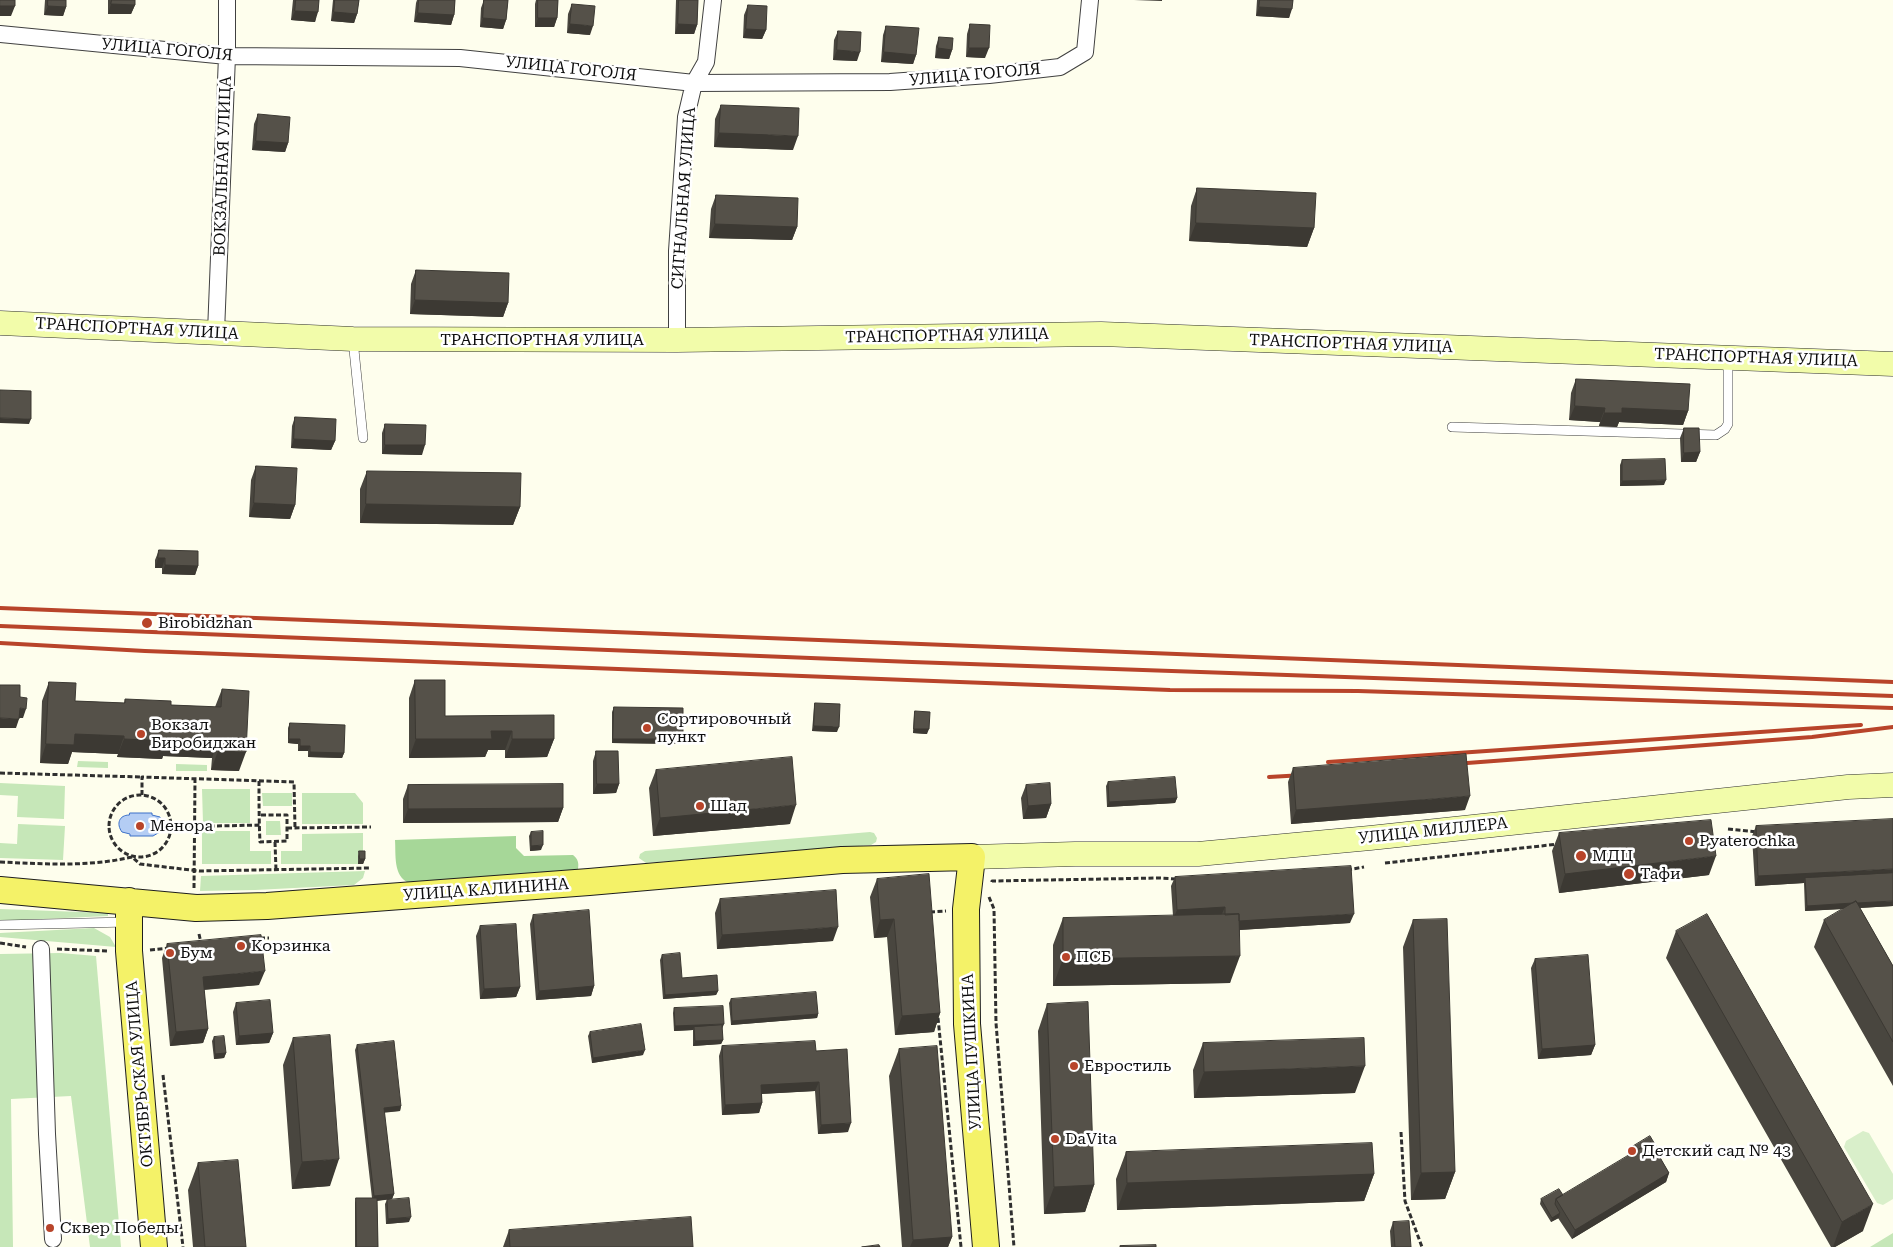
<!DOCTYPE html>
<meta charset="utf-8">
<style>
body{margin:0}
canvas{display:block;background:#fefeed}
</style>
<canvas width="1893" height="1247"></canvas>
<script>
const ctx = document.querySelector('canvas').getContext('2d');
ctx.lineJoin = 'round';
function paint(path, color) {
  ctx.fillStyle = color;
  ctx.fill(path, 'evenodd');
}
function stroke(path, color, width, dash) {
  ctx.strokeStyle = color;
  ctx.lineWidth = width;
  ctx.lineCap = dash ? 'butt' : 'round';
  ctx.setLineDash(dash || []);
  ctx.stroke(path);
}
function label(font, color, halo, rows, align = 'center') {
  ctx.font = font + ' "Roboto Serif",serif';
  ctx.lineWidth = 5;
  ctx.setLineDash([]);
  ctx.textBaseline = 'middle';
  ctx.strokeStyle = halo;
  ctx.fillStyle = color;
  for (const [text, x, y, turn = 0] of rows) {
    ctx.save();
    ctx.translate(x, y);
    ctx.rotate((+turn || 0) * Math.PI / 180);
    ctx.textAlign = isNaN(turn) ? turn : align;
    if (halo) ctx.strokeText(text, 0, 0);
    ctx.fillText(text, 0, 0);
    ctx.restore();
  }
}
paint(new Path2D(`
 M78,761L108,762V768L77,767Z
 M176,764L207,765V771H176Z
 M0,783L65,786L64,819L17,817L18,796L0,795Z
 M202,789H250V823H203Z
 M262,793H292V806H263Z
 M302,793H355L363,803V824H302Z
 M266,821H280L281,835H266Z
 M18,824L65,826L63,860L0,858V843L17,844Z
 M202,831H250V851H271V864H202Z
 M870,832L874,833L877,838L876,842L871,845L646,863L639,858L640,854L645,851Z
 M363,833V864H281V851H302V834Z
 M365,871L363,878L354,885L255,890L200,891L201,876Z
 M0,909L108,913V916L0,921Z
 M94,928L110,937L116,947L0,937V933Z
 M61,953L96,956L121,1247H90L71,1096L11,1099L13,1247H0V954Z
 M1893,1233V1247H1870Z`), '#c6e7b8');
paint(new Path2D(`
 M516,836V848L524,856L573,855C578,859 579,863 578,869L574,873L409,883C393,876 396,855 395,840Z`), '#a6d798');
paint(new Path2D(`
 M1863,1131L1869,1133L1893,1174V1199L1883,1205L1877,1203L1844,1147L1846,1141Z`), '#d9efca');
const water = new Path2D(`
 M130,813H152V815L160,817L164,823L163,830L153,836H130V834L122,832C116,824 119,815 129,815Z`);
paint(water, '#b4cdf4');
stroke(water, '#3d71c8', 1);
const lane = new Path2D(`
 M353,340L363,438
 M1452,427L1716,435L1725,429L1728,424V358
 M0,925L128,922`);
const street = new Path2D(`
 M0,34L227,56L460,58L694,83L890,82L989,75L1060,67L1085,52L1090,0
 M216,332L227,56V0
 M677,340V251L686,117L694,83L706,62L713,0
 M41,949L47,1134L53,1239`);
const secondary = new Path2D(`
 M0,323L353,339L677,340L1101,334L1893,364
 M972,857L1075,854H1198L1370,838L1848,787L1893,785`);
const primary = new Path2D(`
 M0,890L196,908L267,906L589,882L842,860L972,857L966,909L967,1024L986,1247
 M129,901V951L154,1247`);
stroke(lane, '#404040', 10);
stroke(street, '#404040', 18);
stroke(secondary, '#2f2f2f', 25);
stroke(primary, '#1e1e1e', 28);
stroke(new Path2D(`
 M0,773L142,777
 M259,781C259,801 259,822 260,842L287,841V815H259
 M109 826a31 31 0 1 1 62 0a31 31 0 1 1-62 0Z
 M142,795V777L294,782L295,828
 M172,827L260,825
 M287,828L371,827
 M1728,829L1757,832
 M275,842L276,870
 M0,862C45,864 88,867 132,857L140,864L199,871L371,868
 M1385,863L1559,844
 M1347,870L1364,867
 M992,882V881L1159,878L1177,879
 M194,888L195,779
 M989,897L994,909L996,1023L1014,1247
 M930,912L946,911
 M199,934L201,943
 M260,938H269
 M0,943L26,947
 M57,949L108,951
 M150,950L169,948
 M938,1018L961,1247
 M163,1075L183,1247
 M1401,1132L1405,1201L1422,1247`), '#2f2f2f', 3, [5, 2.5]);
stroke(lane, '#fff', 9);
stroke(street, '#fff', 16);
stroke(secondary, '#f2fcaa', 24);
stroke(primary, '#f4f268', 26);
stroke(new Path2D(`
 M0,608L1893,682
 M0,626L912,662L1893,696
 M0,643L145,651L1170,690L1358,691L1893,708
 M1328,762L1861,725
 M1454,764L1812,737L1893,727
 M1269,777L1304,775`), '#b8442a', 4);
paint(new Path2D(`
 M45,0H66V7L63,16L44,15Z
 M108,0H135V5L131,14H108Z
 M293,0H319L315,22L291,20Z
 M333,0H359L357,14L354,23L331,21Z
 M417,0H455L454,15L451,25L414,22L416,3Z
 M484,0H508L506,20L503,29L480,27L481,8Z
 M536,0H558L557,18L554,27H535V4Z
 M676,0H698L697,25L694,34H675Z
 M1257,0H1293L1289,18L1256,16Z
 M572,4L590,35L567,33L568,14Z
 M748,5L766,30L762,39L743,38L744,15Z
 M970,24L985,58L966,57L967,34Z
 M886,26L916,55L913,64L881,62L883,35Z
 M838,31L857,61L833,60L834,40Z
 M939,37L952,50L949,59L935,58L936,46Z
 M721,105L793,150L714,147L715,119Z
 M258,114L288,143L285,152L252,150L254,124Z
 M1197,188L1314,228L1307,247L1189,241L1191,206Z
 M716,195L797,227L792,240L709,238L711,209Z
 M416,270L508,303L503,317L410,314L411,284Z
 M1576,379L1688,411L1683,425L1619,422L1617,427L1599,426L1600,422L1569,420L1571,393Z
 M295,417L335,441L331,450L291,448L292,426Z
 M385,424L422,455L382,454V433Z
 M1684,428L1700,452L1696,462H1681L1680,438Z
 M1622,460L1664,485L1620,486V465Z
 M256,466L295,505L290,519L249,517L251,480Z
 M367,471L520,507L513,525L360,523V489Z
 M159,550L198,566L195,575L162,574V568H155V560Z
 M415,680L445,716L554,739L547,757L505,758V750H488L485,757L409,758V698Z
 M49,682L75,701L124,703L125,699L171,705L215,707L222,689L239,771L211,770L212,758L163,756L162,759L117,757L118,754L72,752L68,764L40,763L42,701Z
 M815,703L837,732L812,731L814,708Z
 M614,707L683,739L681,744L612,743V712Z
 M915,711L927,734L913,733L914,716Z
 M290,723L344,753L342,758L308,757V751H298V744L288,743V728Z
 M596,751L619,784L616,793L593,794V761Z
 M1293,768L1465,810L1291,824L1288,782Z
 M656,770L790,824L653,836L649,788Z
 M1108,782L1177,798L1175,803L1107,807L1106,786Z
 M408,785L563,808L558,822L403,823V799Z
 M1026,785L1051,804L1046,818L1023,819L1021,798Z
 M1756,826L1893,906L1860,908L1893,966V1086L1814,947L1824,920L1844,909L1805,911L1804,883L1755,886L1752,836Z
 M531,832L541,850L530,851L529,836Z
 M1559,833L1709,875L1559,893L1552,851Z
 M359,851L365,859L363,864H358V856Z
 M1175,877L1350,923L1240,930L1230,983L1053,986V945L1063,918L1173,916L1171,886Z
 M877,879L940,1013L934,1032L895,1035L887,937L874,938L870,897Z
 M720,899L833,941L717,949L715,913Z
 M533,915L594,986L591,996L536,1000L530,924Z
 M1413,920L1455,1172L1445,1199L1411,1200L1403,947Z
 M480,926L520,987L516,997L480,999L476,936Z
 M1676,931L1863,1231L1835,1247H1831L1666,958Z
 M167,944L259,985L204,990L208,1029L203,1043L170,1046L162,958Z
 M662,955L682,978L718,991L716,995L663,999L660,960Z
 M1535,959L1595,1045L1591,1055L1538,1059L1531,968Z
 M731,999L818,1014L817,1018L731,1025L729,1003Z
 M236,1003L273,1033L269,1043L236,1045L233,1012Z
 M1047,1004L1094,1185L1085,1212L1044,1214L1038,1031Z
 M674,1008L722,1029L723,1040L721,1044L693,1046V1030L674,1031L673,1013Z
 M590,1032L643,1055L592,1063L588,1036Z
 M214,1037L226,1053L224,1058L214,1059L212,1041Z
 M293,1038L330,1186L292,1189L283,1065Z
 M1203,1043L1355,1093L1194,1098L1193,1070Z
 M357,1045L401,1106L400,1111L384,1112L394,1194L392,1199L377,1201L378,1247H355V1203L356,1198H372L355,1050Z
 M722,1046L816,1051L848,1132L818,1134L815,1091L762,1094V1103L759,1113L722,1115L719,1056Z
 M899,1049L952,1237L948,1247H902L889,1076Z
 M1632,1147L1661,1159L1669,1173L1666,1182L1572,1239L1558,1218L1551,1222L1540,1204L1541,1199L1563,1195L1632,1154L1630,1152Z
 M1126,1152L1374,1174L1364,1201L1117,1210L1116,1179Z
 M198,1163L246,1247H193L188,1190Z
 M387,1200L409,1222L386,1224L385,1204Z
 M1393,1222L1411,1247H1391L1390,1231Z
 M509,1230L693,1247H503Z`), '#49463f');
paint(new Path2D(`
 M1134,0H1162V1Z
 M111,4L135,5L131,14H108Z
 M0,6H15L11,16H0Z
 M48,6L66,7L63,16L44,15Z
 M1259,7L1292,9L1289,18L1256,16Z
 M295,11L318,12L315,22L291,20Z
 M334,12L357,14L354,23L331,21Z
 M418,13L454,15L451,25L414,22Z
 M483,18L506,20L503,29L480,27Z
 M538,18H557L554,27H535Z
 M570,24L593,26L590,35L567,33Z
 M678,24L697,25L694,34H675Z
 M746,29L766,30L762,39L743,38Z
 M938,48L952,50L949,59L935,58Z
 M969,48H989L985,58L966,57Z
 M837,50L860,52L857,61L833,60Z
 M884,52L916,55L913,64L881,62Z
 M719,133L798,136L793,150L714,147Z
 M256,141L288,143L285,152L252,150Z
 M1196,223L1314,228L1307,247L1189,241Z
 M715,224L797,227L792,240L709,238Z
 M415,300L508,303L503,317L410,314Z
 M1575,406L1605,408L1600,422L1569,420Z
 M1622,408L1688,411L1683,425L1619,422L1617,427L1599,426L1604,413Z
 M0,418L31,419L29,424L0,423Z
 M294,439L335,441L331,450L291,448Z
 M385,445H425L422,455L382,454Z
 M1700,452L1696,462H1681L1684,453Z
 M1666,480L1664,485L1620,486L1622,481Z
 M254,503L295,505L290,519L249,517Z
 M366,504L520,507L513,525L360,523Z
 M158,558H165L162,568H155Z
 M165,565L198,566L195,575L162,574Z
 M20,708L26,709L23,718H16Z
 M0,718L19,719L16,728H0Z
 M814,726L839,727L837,732L812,731Z
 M914,729H929L927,734L913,733Z
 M491,731H512L505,750H488L485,757L409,758L416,739Z
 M75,734L124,736L118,754L72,752L68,764L40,763L46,744Z
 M169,738L218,740L212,758L163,756L162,759L117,757L124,739Z
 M289,739H300L298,744L288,743Z
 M512,739H554L547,757L505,758Z
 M613,739H683L681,744L612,743Z
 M300,746H310L308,751H298Z
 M218,751L246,752L239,771L211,770Z
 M310,752L344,753L342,758L308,757Z
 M597,784H619L616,793L593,794Z
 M1470,796L1465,810L1291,824L1296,810Z
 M1177,798L1175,803L1107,807L1109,802Z
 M1051,804L1046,818L1023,819L1028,806Z
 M796,805L790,824L653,836L660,818Z
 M563,808L558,822L403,823L408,809Z
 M543,845L541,850L530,851L531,846Z
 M1716,856L1709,875L1559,893L1565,874Z
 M360,859H365L363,864H358Z
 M1893,869V878H1805L1804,883L1755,886L1758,876Z
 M1893,901V906L1805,911L1807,906Z
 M1225,907L1221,916L1173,919L1177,910Z
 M1354,914L1350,923L1222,931L1226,921Z
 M894,919L887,937L874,938L880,920Z
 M838,927L833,941L717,949L722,935Z
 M1240,956L1230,983L1053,986L1063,959Z
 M265,971L259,985L198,990L203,977Z
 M594,986L591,996L536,1000L539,991Z
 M520,987L516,997L480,999L484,989Z
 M718,991L716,995L663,999L665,995Z
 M940,1013L934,1032L895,1035L902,1016Z
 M818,1014L817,1018L731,1025L732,1021Z
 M724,1024L722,1029L694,1027L693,1030L674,1031L675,1026Z
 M208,1029L203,1043L170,1046L176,1032Z
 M273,1033L269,1043L236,1045L239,1036Z
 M723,1040L721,1044L693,1046L695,1041Z
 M1595,1045L1591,1055L1538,1059L1542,1049Z
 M645,1050L643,1055L592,1063L593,1058Z
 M226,1053L224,1058L214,1059L215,1054Z
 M1365,1066L1355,1093L1194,1098L1204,1072Z
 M819,1082L815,1091L758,1094L761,1085Z
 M762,1103L759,1113L722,1115L725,1105Z
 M401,1106L400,1111L382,1113L384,1108Z
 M851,1123L848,1132L818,1134L821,1125Z
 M339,1159L330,1186L292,1189L302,1162Z
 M1455,1172L1445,1199L1411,1200L1421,1173Z
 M1669,1173L1666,1182L1572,1239L1575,1230Z
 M1374,1174L1364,1201L1117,1210L1127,1183Z
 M1094,1185L1085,1212L1044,1214L1054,1187Z
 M394,1194L392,1199L372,1201L374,1196Z
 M1873,1204L1863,1231L1835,1247H1833L1842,1222Z
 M1560,1213L1559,1218L1551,1222L1552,1218Z
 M411,1217L409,1222L386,1224L388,1219Z
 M952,1237L948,1247H910L913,1240Z`), '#3c3933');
const building = new Path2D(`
 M0,0H15V6H0Z
 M48,0H66V7L48,6Z
 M112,0H135V5L111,4Z
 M296,0H319L318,12L295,11Z
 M335,0H359L357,14L334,12Z
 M419,0H455L454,15L418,13Z
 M484,0H508L506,20L483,18Z
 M538,0H558L557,18H538Z
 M679,0H698L697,25L678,24Z
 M1260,0H1293L1292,9L1259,7Z
 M572,4L595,6L593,26L570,24Z
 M748,5L767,6L766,30L746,29Z
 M970,24L990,25L989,48H969Z
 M886,26L919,28L916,55L884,52Z
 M838,31L861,32L860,52L837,50Z
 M939,37L953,38L952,50L938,48Z
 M721,105L799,108L798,136L719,133Z
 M258,114L290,117L288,143L256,141Z
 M1197,188L1316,193L1314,228L1196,223Z
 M716,195L798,198L797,227L715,224Z
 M416,270L509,273L508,303L415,300Z
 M1576,379L1690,384L1688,411L1622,408V413H1604L1605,408L1575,406Z
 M0,390L31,391V419L0,418Z
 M295,417L336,419L335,441L294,439Z
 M385,424L426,425L425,445H385Z
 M1684,428H1699L1700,452L1684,453Z
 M1665,459L1666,480L1622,481V460Z
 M256,466L297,468L295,505L254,503Z
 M367,471L521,473L520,507L366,504Z
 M159,550L198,551V566L165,565V558H158Z
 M415,680H445V716L554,715V739H512V731H491L492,739H416Z
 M49,682L76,683L75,701L125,703V699L171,701V705L221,707L222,689L249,691L246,752L218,751V740L169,738V741L124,739V736L75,734L74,745L46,744Z
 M0,685H20V697L27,698L26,709L20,708L19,719L0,718Z
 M815,703L840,704L839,727L814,726Z
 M614,707L683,708V739H613Z
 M915,711L930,712L929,729H914Z
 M290,723L345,725L344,753L310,752V746H300V739H289Z
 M596,751H618L619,784H597Z
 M1466,754L1470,796L1296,810L1293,768Z
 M792,757L796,805L660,818L656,770Z
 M1175,777L1177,798L1109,802L1108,782Z
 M1050,783L1051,804L1028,806L1026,785Z
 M563,784V808L408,809V785Z
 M1893,819V869L1758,876L1756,826Z
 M1711,820L1716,856L1565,874L1559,833Z
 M543,831V845L531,846V832Z
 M359,851H365V859H360Z
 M1351,866L1354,914L1239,921V914L1225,915V907L1177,910L1175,877Z
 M1893,873V901L1857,903L1856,901L1853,903L1807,906L1805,878Z
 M929,874L940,1013L902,1016L894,919L880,920L877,879Z
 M836,890L838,927L722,935L720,899Z
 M1856,901L1893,966V1042L1824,920Z
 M589,910L594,986L539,991L533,915Z
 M1239,914L1240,956L1063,959V918Z
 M1707,914L1873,1204L1842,1222L1676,931Z
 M1447,919L1455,1172L1421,1173L1413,920Z
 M516,924L520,987L484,989L480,926Z
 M261,935L265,971L203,977L208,1029L176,1032L167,944Z
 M680,953L682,978L717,975L718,991L665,995L662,955Z
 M1588,955L1595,1045L1542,1049L1535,959Z
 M816,992L818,1014L732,1021L731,999Z
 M270,1000L273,1033L239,1036L236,1003Z
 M1088,1002L1094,1185L1054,1187L1047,1004Z
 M723,1006L724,1024L675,1026L674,1008Z
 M641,1024L645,1050L593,1058L590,1032Z
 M722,1025L723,1040L695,1041L694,1027Z
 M330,1035L339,1159L302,1162L293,1038Z
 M224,1036L226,1053L215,1054L214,1037Z
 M1364,1038L1365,1066L1204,1072L1203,1043Z
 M394,1041L401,1106L384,1108L394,1194L374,1196L357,1045Z
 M815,1041L816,1051L847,1049L851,1123L821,1125L819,1082L761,1085L762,1103L725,1105L722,1046Z
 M937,1046L952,1237L913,1240L899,1049Z
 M1650,1136L1662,1156L1660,1157L1651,1142L1635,1152L1632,1147Z
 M1651,1142L1669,1173L1575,1230L1556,1199Z
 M1372,1143L1374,1174L1127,1183L1126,1152Z
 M238,1160L246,1247H205L198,1163Z
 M1559,1189L1563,1195L1556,1199L1555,1204L1560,1213L1552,1218L1541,1199Z
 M356,1198H377L378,1247H357Z
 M409,1198L411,1217L388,1219L387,1200Z
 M691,1217L693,1247H510L509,1230Z
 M1409,1221L1411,1247H1395L1393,1222Z
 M879,1245L880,1247H862Z
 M1156,1245V1247H1120V1246Z`);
paint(building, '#555149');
stroke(building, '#3c3933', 1);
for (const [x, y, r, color] of [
 [147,623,6,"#b8442a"],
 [647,728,5,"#b8442a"],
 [141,734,5,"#b8442a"],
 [700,806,5,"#b8442a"],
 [140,826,5,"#b8442a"],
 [1689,841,5,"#b8442a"],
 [1581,856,6,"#b8442a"],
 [1629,874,6,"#b8442a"],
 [241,946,5,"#b8442a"],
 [170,953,5,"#b8442a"],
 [1066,957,5,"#b8442a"],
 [1074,1066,5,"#b8442a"],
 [1055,1139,5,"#b8442a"],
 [1632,1151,5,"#b8442a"],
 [50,1228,5,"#b8442a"]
]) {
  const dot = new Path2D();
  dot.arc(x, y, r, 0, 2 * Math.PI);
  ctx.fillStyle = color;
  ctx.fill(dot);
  stroke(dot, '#fff', 2);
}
label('16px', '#0d0d0d', '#fff', [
 ["УЛИЦА ГОГОЛЯ",167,50,5],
 ["УЛИЦА ГОГОЛЯ",571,69,6],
 ["УЛИЦА ГОГОЛЯ",975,75,-5],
 ["ВОКЗАЛЬНАЯ УЛИЦА",223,166,-88],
 ["СИГНАЛЬНАЯ УЛИЦА",684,198,-86],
 ["ТРАНСПОРТНАЯ УЛИЦА",137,329,3],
 ["ТРАНСПОРТНАЯ УЛИЦА",947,336,-1],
 ["ТРАНСПОРТНАЯ УЛИЦА",542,340],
 ["ТРАНСПОРТНАЯ УЛИЦА",1351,344,2],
 ["ТРАНСПОРТНАЯ УЛИЦА",1756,358,2],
 ["УЛИЦА МИЛЛЕРА",1433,831,-6],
 ["УЛИЦА КАЛИНИНА",486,890,-4],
 ["УЛИЦА ПУШКИНА",972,1052,-93],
 ["ОКТЯБРЬСКАЯ УЛИЦА",140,1074,-95]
]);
label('16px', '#0d0d0d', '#fff', [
 ["Birobidzhan",158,623],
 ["Сортировочный",657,719],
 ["пункт",657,737],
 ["Вокзал",151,725],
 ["Биробиджан",151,743],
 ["Шад",710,806],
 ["Менора",150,826],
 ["Pyaterochka",1699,841],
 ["МДЦ",1592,856],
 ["Тафи",1640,874],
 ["Корзинка",251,946],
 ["Бум",180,953],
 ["ПСБ",1076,957],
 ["Евростиль",1084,1066],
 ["DaVita",1065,1139],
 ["Детский сад № 43",1642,1151],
 ["Сквер Победы",60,1228]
], 'left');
</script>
